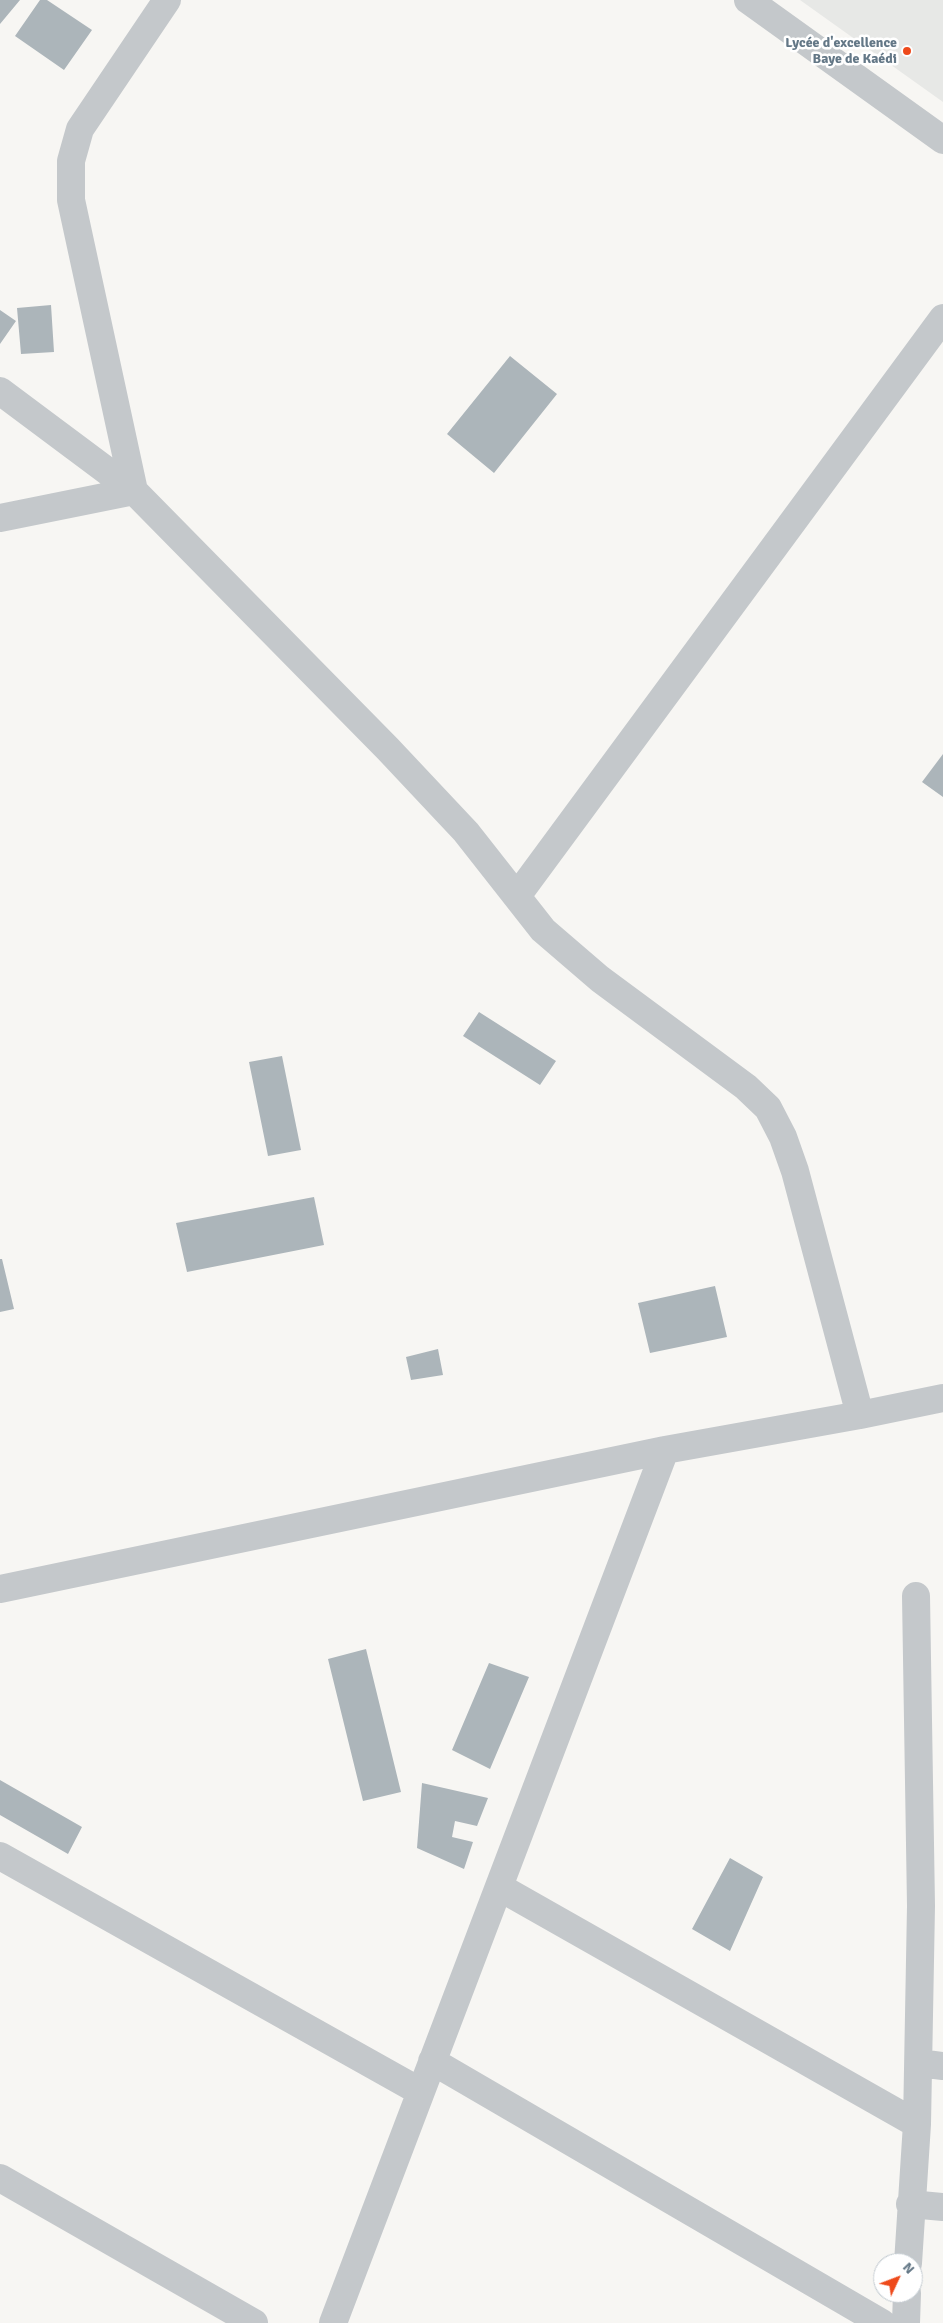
<!DOCTYPE html>
<meta charset="utf-8">
<style>
body{margin:0}
#map{position:relative;width:943px;height:2323px;overflow:hidden;background:#f7f6f3;font-family:Signika,sans-serif}
canvas{display:block}
.north{position:absolute;left:873px;top:2253px;width:50px;height:50px;box-sizing:border-box;background:#fff;border:1px solid #c1c9cf;border-radius:50%;rotate:47deg;font-size:14px;font-weight:700;line-height:20px;text-align:center;color:#637786}
.north::after{content:'';display:block;margin:auto;width:18px;height:22px;background:#ee4a1b;clip-path:polygon(50% 0,100% 100%,50% 72%,0 100%)}
</style>
<div id="map">
<canvas width="943" height="2323"></canvas>
<div class="north">N</div>
</div>
<script>
const ctx = document.querySelector('canvas').getContext('2d');
ctx.lineJoin = 'round';
function paint(path, color) {
  ctx.fillStyle = color;
  ctx.fill(path, 'evenodd');
}
function stroke(path, color, width, dash) {
  ctx.strokeStyle = color;
  ctx.lineWidth = width;
  ctx.lineCap = dash ? 'butt' : 'round';
  ctx.setLineDash(dash || []);
  ctx.stroke(path);
}
function label(font, color, halo, rows, align = 'center') {
  ctx.font = font + ' Signika,sans-serif';
  ctx.lineWidth = 5;
  ctx.setLineDash([]);
  ctx.textBaseline = 'middle';
  ctx.strokeStyle = halo;
  ctx.fillStyle = color;
  for (const [text, x, y, turn = 0] of rows) {
    ctx.save();
    ctx.translate(x, y);
    ctx.rotate((+turn || 0) * Math.PI / 180);
    ctx.textAlign = isNaN(turn) ? turn : align;
    if (halo) ctx.strokeText(text, 0, 0);
    ctx.fillText(text, 0, 0);
    ctx.restore();
  }
}
paint(new Path2D(`
 M800,0H943V102Z`), '#e7e8e6');
paint(new Path2D(`
 M0,0H20L0,24Z
 M40,0H47L92,30L64,70L15,36Z
 M51,305L54,352L21,354L17,308Z
 M0,310L16,321L0,344Z
 M510,356L557,394L494,473L447,434Z
 M943,754V797L922,782Z
 M479,1012L556,1061L540,1085L463,1036Z
 M282,1056L301,1150L268,1156L249,1062Z
 M314,1197L324,1245L187,1272L176,1223Z
 M0,1259H2L14,1309L0,1312Z
 M715,1286L727,1337L650,1353L638,1303Z
 M438,1349L443,1375L411,1380L406,1357Z
 M366,1649L401,1792L363,1801L328,1659Z
 M489,1663L529,1677L490,1769L452,1750Z
 M0,1780L82,1827L68,1854L0,1815Z
 M422,1783L488,1798L477,1826L455,1821L452,1837L473,1842L464,1869L417,1848Z
 M730,1858L763,1877L730,1951L692,1929Z`), '#acb5ba');
stroke(new Path2D(`
 M748,0L943,140
 M0,391L134,491L388,749L466,832L543,930L600,979L746,1087L768,1108L783,1137L795,1171L860,1415
 M0,518L134,491L71,200V161L80,129L167,0
 M517,896L943,318
 M0,1589L665,1450L860,1415L943,1398
 M0,1856L421,2092
 M499,1887L917,2124
 M432,2061L882,2323
 M919,2063L943,2066
 M0,2178L254,2323
 M910,2204L943,2207
 M908,2263L917,2124L921,1906L916,1596
 M333,2323L665,1450
 M906,2323L907,2293`), '#c4c8cb', 28);
for (const [x, y, r, color] of [
 [907,51,5,"#ee4a1b"]
]) {
  const dot = new Path2D();
  dot.arc(x, y, r, 0, 2 * Math.PI);
  ctx.fillStyle = color;
  ctx.fill(dot);
  stroke(dot, '#fff', 2);
}
label('bold 14px', '#637786', '#fff', [
 ["Lycée d'excellence",897,43],
 ["Baye de Kaédi",897,59]
], 'right');
</script>
